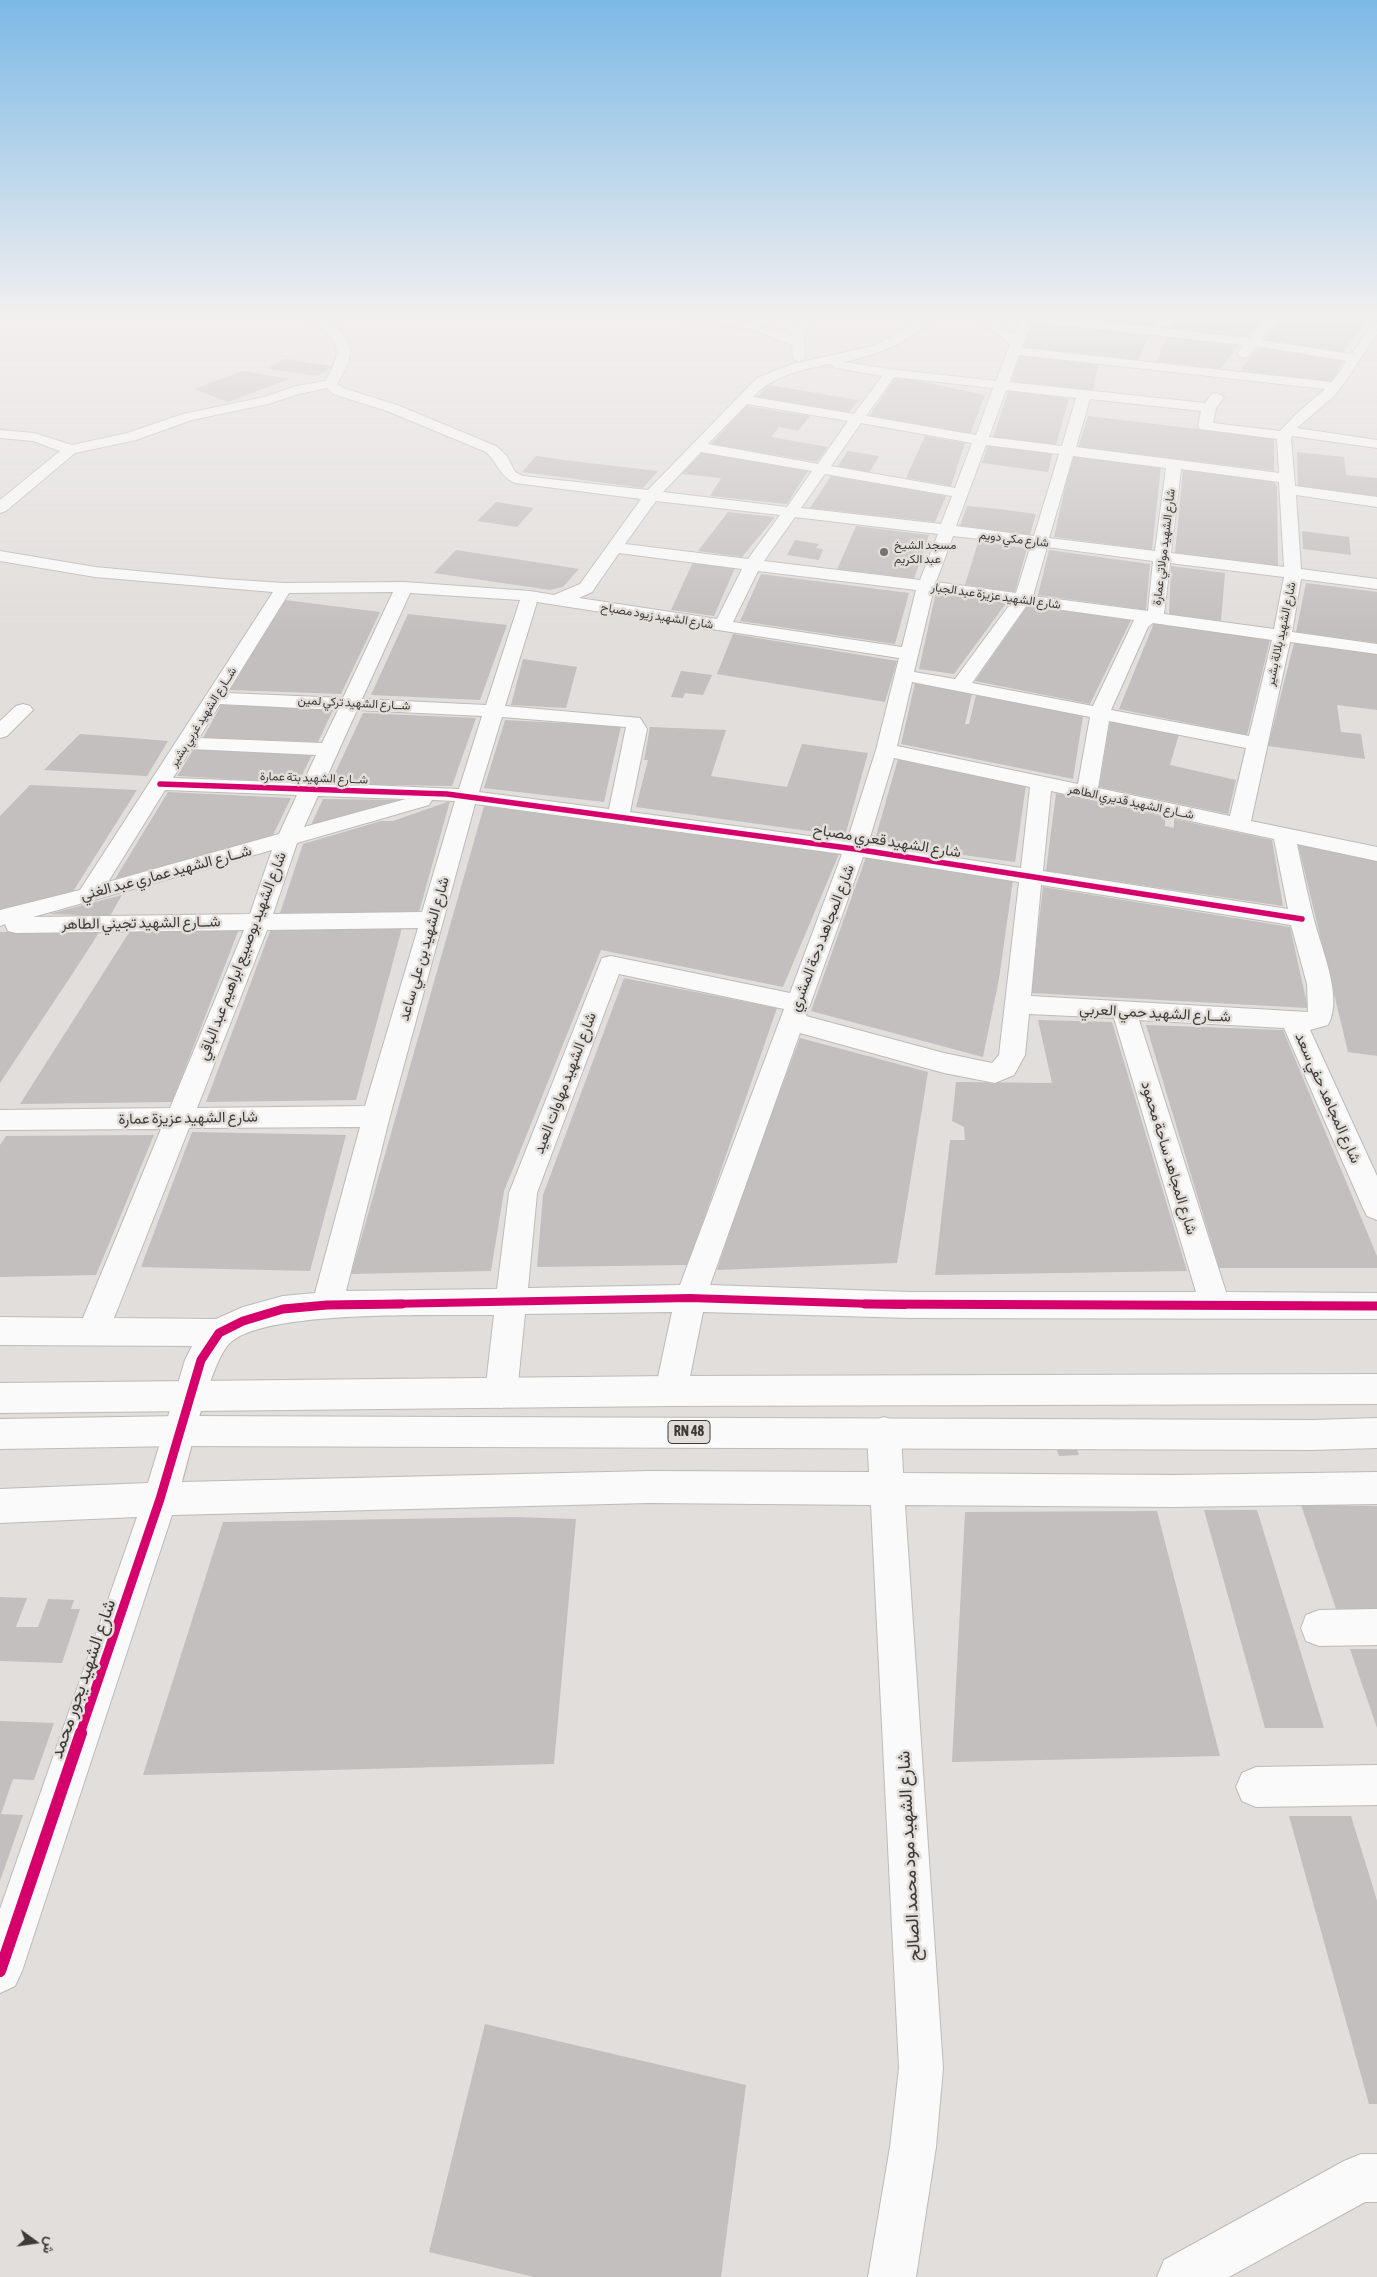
<!DOCTYPE html>
<meta charset="utf-8">
<style>
body{margin:0}
#map{position:relative;width:1377px;height:2277px;overflow:hidden;background:#e1dedb;font-family:"Asap Condensed",Vazirmatn,sans-serif}
canvas{display:block}
.north{position:absolute;left:10px;top:2217px;width:50px;height:50px;-webkit-text-stroke:4px #e3ded9;paint-order:stroke;rotate:104deg;font-size:14px;font-weight:700;line-height:20px;text-align:center;color:#3d3b39}
.north::after{content:'';display:block;margin:auto;width:18px;height:22px;background:#3d3b39;clip-path:polygon(50% 0,100% 100%,50% 72%,0 100%)}
</style>
<div id="map">
<canvas width="1377" height="2277"></canvas>
<div class="north">ش</div>
</div>
<script>
const ctx = document.querySelector('canvas').getContext('2d');
ctx.lineJoin = 'round';
function paint(path, color) {
  ctx.fillStyle = color;
  ctx.fill(path, 'evenodd');
}
function stroke(path, color, width, dash) {
  ctx.strokeStyle = color;
  ctx.lineWidth = width;
  ctx.lineCap = dash ? 'butt' : 'round';
  ctx.setLineDash(dash || []);
  ctx.stroke(path);
}
function label(font, color, halo, rows, align = 'center') {
  ctx.font = font + ' "Asap Condensed",Vazirmatn,sans-serif';
  ctx.lineWidth = 5;
  ctx.setLineDash([]);
  ctx.textBaseline = 'middle';
  ctx.strokeStyle = halo;
  ctx.fillStyle = color;
  for (const [text, x, y, turn = 0] of rows) {
    ctx.save();
    ctx.translate(x, y);
    ctx.rotate((+turn || 0) * Math.PI / 180);
    ctx.textAlign = isNaN(turn) ? turn : align;
    if (halo) ctx.strokeText(text, 0, 0);
    ctx.fillText(text, 0, 0);
    ctx.restore();
  }
}
paint(new Path2D(`
 M1078,314H1161L1154,329L1074,320Z
 M1180,314H1265L1245,338L1170,331L1176,319Z
 M1285,314H1370L1343,354L1263,341Z
 M1033,321L1150,334L1138,360L1023,348Z
 M1168,336L1241,343L1220,369L1156,362Z
 M1258,347L1343,361L1331,383L1239,372Z
 M1019,355L1098,363L1093,391L1011,383Z
 M284,359L333,366L318,376L267,369Z
 M243,371L290,379L228,402L194,389Z
 M896,376L985,395L970,434L868,418Z
 M769,385L858,400L848,414L756,398Z
 M1008,391L1069,398L1056,445L993,438Z
 M746,406L810,416L798,431L779,427L771,437L828,447L817,462L711,444Z
 M1088,416L1274,438V471L1078,447Z
 M925,436L965,443L951,486L906,478Z
 M988,445L1053,452L1048,472L982,463Z
 M848,451L879,456L869,473L836,468Z
 M702,452L808,471L787,504L710,496L721,478L682,474Z
 M1297,452L1344,457L1346,475L1377,478V497L1298,487Z
 M536,456L572,461L658,471L643,488L522,472Z
 M1072,456L1161,467L1152,550L1054,537Z
 M1183,470L1272,480L1277,486L1278,566L1175,553Z
 M831,476L914,490L946,496L935,522L810,508Z
 M496,502L534,508L517,527L477,521Z
 M967,506L999,509L1036,514L1030,535L960,526Z
 M728,512L775,517L742,557L698,551Z
 M856,526L929,535L914,579L862,572L861,575L836,572Z
 M1302,531L1349,537L1351,555L1303,549Z
 M795,540L819,544L816,548L823,549L819,560L787,555Z
 M978,542L1027,548L1015,592L965,585Z
 M456,550L535,562L579,569L563,587L550,590L434,573Z
 M1049,550L1150,564L1146,610L1038,595Z
 M693,562L735,568L714,616L671,610Z
 M1171,566L1225,573L1221,621L1169,614Z
 M761,574L909,593L895,644L740,621Z
 M1306,583L1377,592V643L1296,632Z
 M936,592L1007,602L954,674L919,669Z
 M285,600L380,612L341,694L230,690Z
 M1028,605L1131,620L1090,704L975,681Z
 M408,614L507,625L480,700L371,695Z
 M1154,623L1270,640L1247,735L1119,709Z
 M733,634L897,661L885,702L717,674Z
 M1294,643L1377,654V710L1337,705L1341,732L1361,734L1365,759L1268,746Z
 M523,659L577,667L566,708L511,705Z
 M681,671L712,675L703,695L685,693L683,698L671,697Z
 M915,683L972,694L965,724H969L976,695L1083,716L1073,779L901,744Z
 M221,705L300,707L299,709L333,710L318,742L203,738Z
 M363,713L476,718L452,786L330,784Z
 M505,720L621,726L604,802L484,788Z
 M1110,721L1179,734L1170,765L1236,780L1228,814L1099,787Z
 M650,727L726,730L711,776L787,787L802,744L868,753L845,836L636,807L648,760H644Z
 M80,734L120,737L168,741L147,776L44,770Z
 M195,747L313,753L298,783L177,776Z
 M898,759L1026,785L1015,862L874,843Z
 M30,785L137,790L72,893L0,911V816Z
 M168,792L291,798L272,837L115,879Z
 M1056,793L1165,817V826L1174,828V819L1272,840L1283,906L1046,871Z
 M323,799L399,800L311,825Z
 M450,801L419,912L280,913L303,844L381,821H393Z
 M484,806L839,854L783,987L601,950L504,1191L491,1271L351,1274Z
 M1298,844L1377,860V1056L1348,1052Z
 M866,857L1013,880L999,979L983,1057L811,1011Z
 M1043,887L1290,927L1308,1008L1031,993Z
 M122,895L110,916L49,914Z
 M402,928L356,1100L206,1102L271,929Z
 M239,929L172,1102L20,1104L130,931Z
 M100,931L73,973L0,1083V932Z
 M624,978L777,1008L688,1265L537,1267L543,1195Z
 M1038,1020L1112,1022L1187,1271L935,1275L950,1140H965L964,1127L952,1121L956,1082L1052,1083Z
 M1146,1025L1283,1030L1377,1256V1268H1219Z
 M800,1038L928,1072L897,1263L717,1270L747,1179Z
 M192,1132L346,1135L310,1271L141,1267Z
 M154,1135L96,1275L0,1277V1145L6,1136Z
 M1073,1437L1079,1455L1059,1456L1053,1438Z
 M1301,1505L1377,1506V1610L1336,1609Z
 M1204,1510H1257L1324,1728H1265Z
 M1157,1511L1220,1756L952,1762L965,1512Z
 M514,1517L576,1519L554,1764L143,1775L223,1522Z
 M0,1597L27,1598L16,1627H38L48,1599L74,1600L71,1609H80L62,1663L0,1661Z
 M1350,1649H1377V1728Z
 M0,1721L54,1723L34,1780L13,1779L1,1814L23,1815L0,1881Z
 M1289,1816H1351L1372,1884L1377,1901V2104H1369Z
 M485,2024L746,2085L721,2277H534L429,2252Z`), '#c2bfbe');
const minor = new Path2D(`
 M299,314C304,314 310,313 315,315C329,319 349,335 350,350C351,362 343,373 337,383L343,388L397,405L496,446L507,456L515,472L523,476L648,490L757,378L792,364L873,346L907,328L923,314H937C915,341 877,355 844,362L890,369L996,381L1010,344L972,314H986L1014,335L1022,314H1034L1249,338L1269,314H1281L1261,340L1352,354L1373,322L1377,321V334L1345,382L1334,396L1297,428L1377,440V448L1292,436L1291,438L1295,486L1377,497V507L1296,495L1301,569L1377,579V589L1301,579L1292,632L1377,644V654L1290,642L1251,821L1377,847V861L1297,844C1302,868 1307,892 1313,916C1320,946 1344,997 1328,1025L1310,1030L1377,1176V1220L1367,1216L1363,1208L1284,1028L1139,1020L1226,1292L1377,1293V1319L910,1318L703,1312L687,1391L682,1401L671,1406L660,1401L655,1391L672,1312L525,1314L517,1393L512,1403L501,1408L490,1403L485,1393L494,1315C441,1316 265,1309 230,1343C210,1362 191,1451 182,1482L649,1471L869,1472L867,1432L872,1421L884,1417L896,1421L901,1432L903,1473L1174,1475L1377,1472V1504L1174,1507L905,1505L943,2068L936,2147L916,2277H868L890,2147L899,2068L871,1505L649,1503L172,1515L22,1971L15,1986L0,1993V1909L137,1517L0,1523V1489L148,1483L185,1360L192,1346L0,1345V1317L83,1318L161,1129L0,1130V1110L170,1108L244,930L16,933L8,931L5,924L0,926V910L80,890L273,592L95,577L0,561V551L95,567L222,579L284,583L404,582L530,591L554,595L580,584L641,499L515,483C498,475 499,464 486,452L387,411L333,394L327,388L299,394L268,404L192,420L136,440L75,453L6,511L0,513V500L60,451L33,441L0,438V430L34,433L72,445L127,433L183,414L264,397L296,386L325,381C341,355 343,342 316,325C310,321 304,319 299,314ZM1031,322L1244,345L1237,354L1243,358L1248,357L1256,346L1347,361L1332,382L1022,348ZM1019,355L1325,389L1296,414L1280,431L1213,423L1216,408L1224,397L1217,393L1212,394L1205,403L1009,382ZM830,364L836,368L882,376L854,414L753,397C773,375 802,370 830,364ZM894,377L993,388L976,435L866,416ZM1006,390L1076,398L1062,446L989,437ZM1090,399L1201,411L1198,426L1200,429L1277,439L1279,473L1076,447ZM747,404L848,421L818,464L708,444ZM861,423L972,443L955,488L831,466ZM986,445L1059,454L1034,536L956,526ZM701,452L812,471L787,507L663,492ZM1073,456L1166,468L1155,551L1049,538ZM1181,469L1279,482L1284,567L1171,553ZM825,474L952,496L941,524L801,508ZM656,501L780,515L748,559L625,544ZM795,517L938,534L920,580L764,561ZM953,536L1031,545L1016,593L936,582ZM1047,547L1153,561L1148,611L1033,596ZM619,553L742,569L717,619L579,598L592,592ZM1170,563L1284,577L1274,629L1164,614ZM758,571L916,590L902,647L733,622ZM393,592L343,698L227,693L289,593ZM933,592L1011,603L955,679L914,672ZM410,593L520,600L486,705L362,699ZM537,602L899,658L876,750L847,841L630,812L647,729L640,718L505,706ZM1027,605L1134,620L1093,706L972,683ZM1153,623L1272,640L1249,736L1111,710L1148,627ZM912,682L1090,717L1078,784L897,746ZM220,704L338,710L322,743L199,738ZM357,710L482,716L459,789L324,783ZM502,717L626,727L609,809L479,792ZM1109,721L1246,748L1230,816L1098,788ZM191,749L316,755L303,783L173,778ZM894,758L1030,787L1021,868L868,844ZM165,790L297,795L279,834L108,882ZM1051,791L1274,839L1288,909L1043,871ZM318,796L406,799L304,827ZM432,800L455,801L422,912L273,914L297,843L429,805ZM475,804L842,854L790,993L611,956L602,958L509,1193L497,1289L346,1291L390,1116ZM272,850L250,914L33,917ZM863,857L1019,882L999,1055L992,1063L944,1053L806,1016ZM1041,885L1291,925L1307,984L1308,1012L1031,996ZM418,928L365,1106L197,1108L267,930ZM619,974L784,1009L680,1285L528,1288L537,1193ZM1029,1014L1114,1018L1196,1292H910L710,1285L800,1033L944,1073L995,1083L1014,1075L1025,1055ZM360,1127L315,1293L283,1296L243,1307L216,1319L114,1318L189,1128Z
 M669,314C715,314 748,320 791,336L794,326L802,314H815L804,331L805,358L799,362L793,358L792,345L751,329L675,318Z
 M23,704L30,706L33,710L7,736L0,738V721L16,706Z
 M1377,1609V1645L1319,1646L1306,1641L1301,1628L1306,1615L1319,1610Z
 M1377,1765V1805L1256,1807L1242,1801L1236,1787L1242,1773L1256,1767Z
 M1361,2154H1377V2202H1365L1229,2277H1157L1164,2260L1344,2161Z`);
const highway = new Path2D(`
 M1377,1374V1404L671,1406L0,1413V1383L671,1376Z
 M181,1416L1312,1420L1377,1418V1448L1312,1450L181,1446L0,1449V1419Z`);
stroke(minor, '#bdbbb8', 2);
stroke(highway, '#bdbbb8', 2);
paint(minor, '#fafafa');
paint(highway, '#fafafa');
stroke(new Path2D(`
 M160,784L447,794L855,849L1302,919`), '#d6006c', 5.5);
stroke(new Path2D(`
 M337,1305L690,1298L904,1305`), '#d6006c', 8);
stroke(new Path2D(`
 M865,1304L1377,1306
 M80,1734L160,1499L201,1360L219,1333L243,1321L283,1309L327,1305L402,1304`), '#d6006c', 9);
stroke(new Path2D(`
 M0,1971L81,1733`), '#d6006c', 12);
const sky = ctx.createLinearGradient(0, 0, 0, 633);
sky.addColorStop(0, '#7cb9e6');
sky.addColorStop(0.5, '#f2f0ef');
sky.addColorStop(1, '#f2f0ef00');
ctx.fillStyle = sky;
ctx.fillRect(0, 0, 1377, 633);
for (const [x, y, r, color] of [
 [884,552,5,"#767472"]
]) {
  const dot = new Path2D();
  dot.arc(x, y, r, 0, 2 * Math.PI);
  ctx.fillStyle = color;
  ctx.fill(dot);
  stroke(dot, '#e3ded9', 2);
}
label('12px', '#3d3b39', '#e3ded9', [
 ["شارع مكي دويم",1014,539,7],
 ["شارع الشهيد مولاتي عمارة",1164,547,-83],
 ["شارع الشهيد عزيزة عبد الجبار",996,596,8],
 ["شارع الشهيد زيود مصباح",657,616,9],
 ["شارع الشهيد بلالة بشير",1281,634,-78],
 ["شــارع الشهيد تركي لمين",354,703,3],
 ["شــارع الشهيد غربي بشير",203,717,-58],
 ["شــارع الشهيد بتة عمارة",314,778,2],
 ["شــارع الشهيد قديري الطاهر",1131,802,12]
]);
label('12px', '#3d3b39', '#e3ded9', [
 ["مسجد الشيخ",894,545],
 ["عبد الكريم",894,559]
], 'left');
for (const [x, y, w] of [
 [689,1432,42]
]) {
  const box = new Path2D();
  box.roundRect(x - w / 2, y - 11.5, w, 23, 4);
  ctx.fillStyle = '#e3ded9';
  ctx.fill(box);
  stroke(box, '#3d3b39', 1);
}
label('bold 14px', '#3d3b39', null, [
 ["RN 48",689,1432]
]);
label('15px', '#3d3b39', '#e3ded9', [
 ["شارع الشهيد قعري مصباح",887,841,9],
 ["شــارع الشهيد عماري عبد الغني",166,873,-15],
 ["شــارع الشهيد تجيني الطاهر",141,923,-1],
 ["شارع المجاهد دحة المشري",822,938,-69],
 ["شارع الشهيد بن علي ساعد",424,949,-74],
 ["شارع الشهيد بوصبيع ابراهيم عبد الباقي",242,956,-69],
 ["شــارع الشهيد حمي العربي",1155,1013,3],
 ["شارع الشهيد مهاوات العيد",565,1083,-69],
 ["شارع المجاهد حفي سعد",1328,1098,66],
 ["شارع الشهيد عزيزة عمارة",188,1118,-1],
 ["شارع المجاهد ساحة محمود",1169,1158,73]
]);
label('18px', '#3d3b39', '#e3ded9', [
 ["شارع الشهيد يجور محمد",83,1679,-71],
 ["شارع الشهيد مود محمد الصالح",909,1856,-93]
]);
</script>
